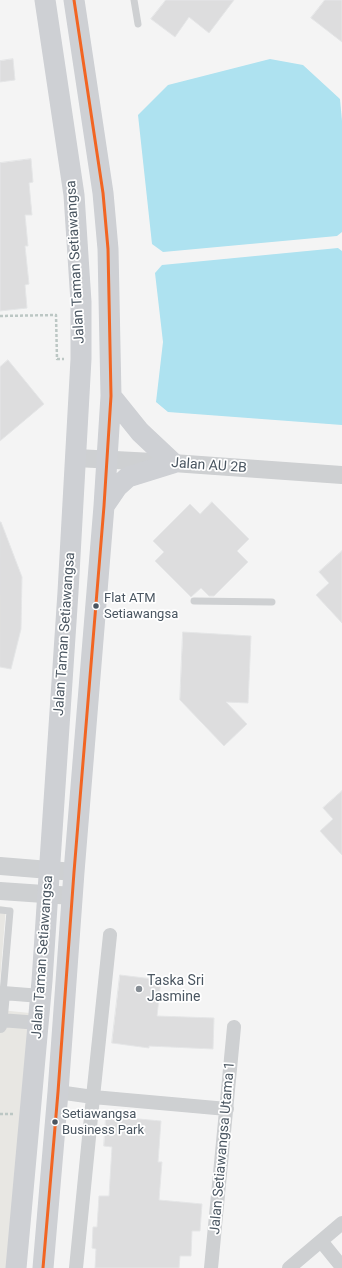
<!DOCTYPE html>
<style>
body{margin:0}
canvas{display:block;background:#f4f4f4}
</style>
<canvas width="342" height="1268"></canvas>
<script>
const ctx = document.querySelector('canvas').getContext('2d');
ctx.lineJoin = 'round';
function paint(path, color) {
  ctx.fillStyle = color;
  ctx.fill(path, 'evenodd');
}
function stroke(path, color, width, dash) {
  ctx.strokeStyle = color;
  ctx.lineWidth = width;
  ctx.lineCap = dash ? 'butt' : 'round';
  ctx.setLineDash(dash || []);
  ctx.stroke(path);
}
function label(font, color, halo, rows, align = 'center') {
  ctx.font = font + ' Roboto,sans-serif';
  ctx.lineWidth = 3.5;
  ctx.setLineDash([]);
  ctx.textBaseline = 'middle';
  ctx.strokeStyle = halo;
  ctx.fillStyle = color;
  for (const [text, x, y, turn = 0] of rows) {
    ctx.save();
    ctx.translate(x, y);
    ctx.rotate((+turn || 0) * Math.PI / 180);
    ctx.textAlign = isNaN(turn) ? turn : align;
    if (halo) ctx.strokeText(text, 0, 0);
    ctx.fillText(text, 0, 0);
    ctx.restore();
  }
}
paint(new Path2D(`
 M0,906L6,907L0,981Z
 M0,1010L30,1013L7,1268H0Z`), '#e8e7e3');
paint(new Path2D(`
 M270,59L303,65L340,99L342,121V232L337,236L163,252L152,244L138,115L168,85Z
 M338,248L342,251V425L168,412L156,402L163,342L155,273L162,265Z`), '#aee2f0');
const building = new Path2D(`
 M166,0H234L209,33L189,17L175,37L151,19Z
 M325,0H342V42L311,18Z
 M13,59L15,80L0,82V61Z
 M31,159L33,182L29,183L32,215H25L28,246H25L29,284L25,285L27,308L0,311V163Z
 M8,360L44,404L0,441V367Z
 M212,502L249,539L237,551L248,562L214,596H209L201,588L191,597L155,561L164,552L153,541L190,504L200,514Z
 M0,522H1L22,577L21,629L11,669L0,667Z
 M342,551V623L316,595L329,583L319,572Z
 M183,632L251,636L248,703L226,702L247,724L224,746L180,700Z
 M342,791V855L320,831L333,819L323,808Z
 M120,975L161,980L157,1016L214,1018L213,1049L149,1046V1048L112,1043Z
 M106,1116L161,1121L158,1162H162L159,1200L202,1204L200,1231H192L191,1256H180L179,1268H95L96,1249L92,1248L93,1227H97L99,1196H109L112,1147L104,1146Z`);
paint(building, '#ddddde');
stroke(building, '#e5e6e7', 1);
stroke(new Path2D(`
 M0,316L56,315L57,359H64
 M0,1114H13`), '#bcc7c4', 2.5, [3, 2]);
stroke(new Path2D(`
 M134,0L138,24
 M194,601L272,602
 M0,910L10,911L3,993`), '#ced0d2', 7);
stroke(new Path2D(`
 M0,1020L39,1023
 M0,1026L3,993L41,996
 M58,1092L93,1097L227,1109
 M321,1241L342,1267
 M76,1268L93,1097L110,935
 M211,1268L234,1027
 M289,1268L342,1223`), '#ced0d2', 14);
stroke(new Path2D(`
 M76,458L173,463L342,475
 M0,866L74,872
 M0,891L73,896`), '#ced0d2', 18);
stroke(new Path2D(`
 M104,506L117,487L128,477L173,463L140,432L111,396
 M16,1268L42,981L68,592L81,359V302L74,195L45,0
 M43,1268L58,1092L74,872L104,506L111,396L108,249L103,193L74,0`), '#ced0d4', 21);
stroke(new Path2D(`
 M43,1268L58,1092L74,872L104,506L111,396L108,249L103,193L74,0`), '#f26522', 3);
for (const [x, y, r, color] of [
 [96,606,3.5,"#4a5661"],
 [139,989,4,"#868d94"],
 [55,1122,3.5,"#4a5661"]
]) {
  const dot = new Path2D();
  dot.arc(x, y, r, 0, 2 * Math.PI);
  ctx.fillStyle = color;
  ctx.fill(dot);
  stroke(dot, '#fff', 1.5);
}
label('13px', '#4a5661', '#fff', [
 ["Flat ATM",104,599],
 ["Setiawangsa",104,615],
 ["Setiawangsa",62,1115],
 ["Business Park",62,1131]
], 'left');
label('14px', '#4a5661', '#fff', [
 ["Jalan Taman Setiawangsa",76,262,-93],
 ["Jalan AU 2B",209,466,4],
 ["Jalan Taman Setiawangsa",65,634,-86],
 ["Jalan Taman Setiawangsa",43,957,-86],
 ["Jalan Setiawangsa Utama 1",223,1148,-85]
]);
label('14px', '#4a5661', '#fff', [
 ["Taska Sri",147,981],
 ["Jasmine",147,997]
], 'left');
</script>
